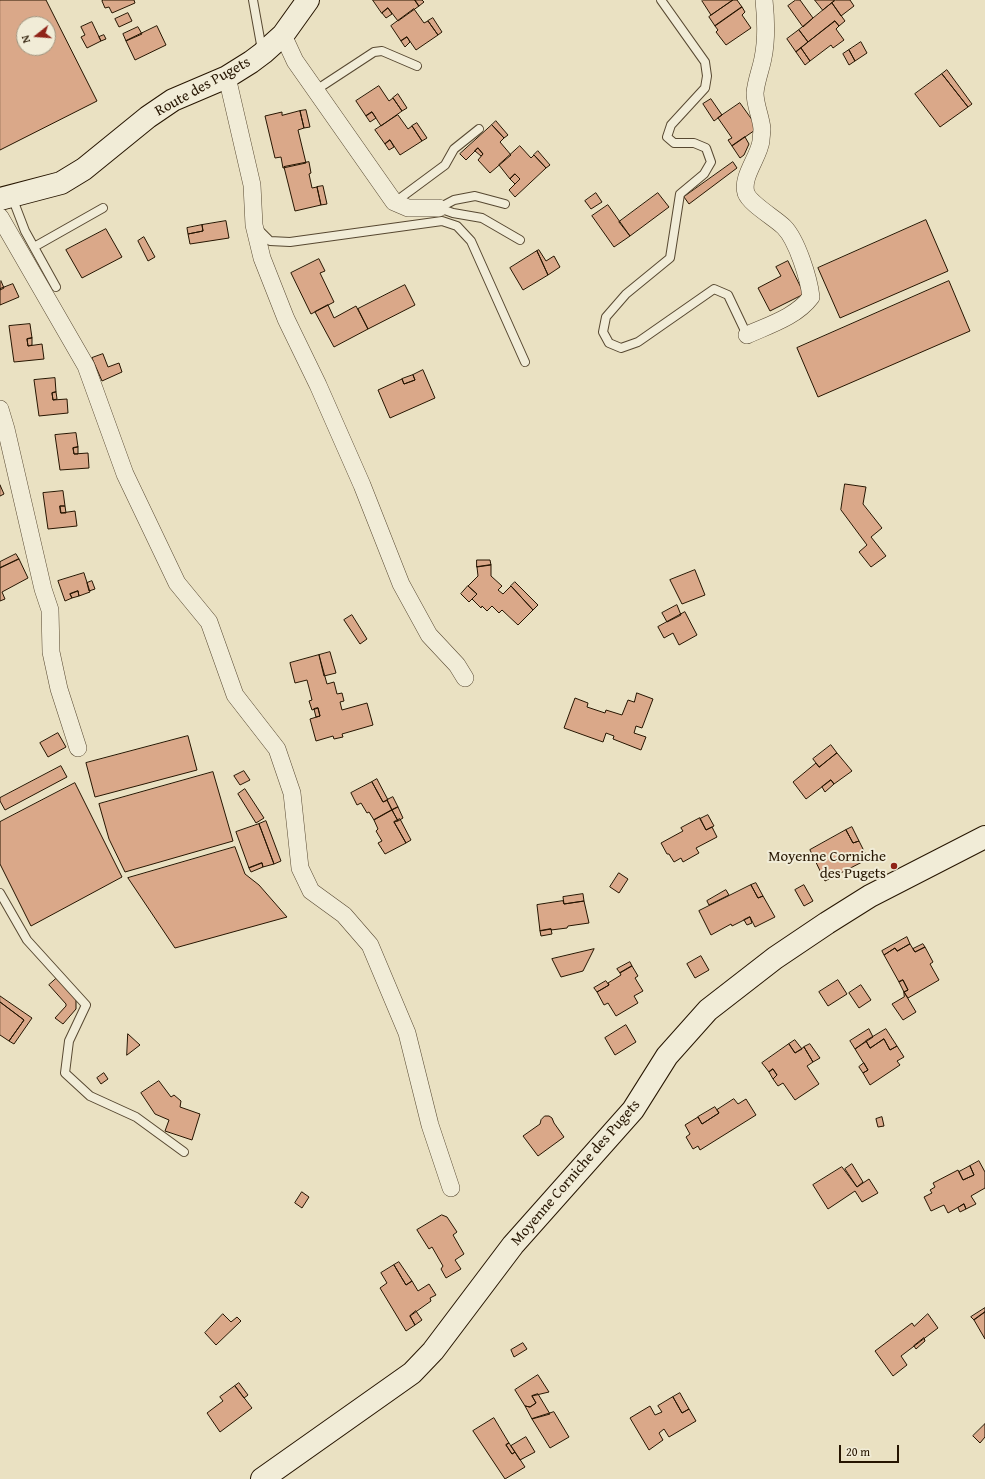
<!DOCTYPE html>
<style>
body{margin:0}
#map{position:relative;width:985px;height:1479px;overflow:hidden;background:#eae1c2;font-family:"Gentium Book Plus",serif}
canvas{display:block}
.north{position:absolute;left:16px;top:16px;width:40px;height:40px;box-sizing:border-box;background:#f1ecd7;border:1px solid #a09681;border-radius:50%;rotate:253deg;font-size:11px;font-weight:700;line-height:16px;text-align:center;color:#261501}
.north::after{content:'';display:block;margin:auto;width:14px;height:18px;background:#8f2418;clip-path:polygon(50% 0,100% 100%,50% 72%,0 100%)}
.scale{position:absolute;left:839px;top:1445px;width:60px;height:18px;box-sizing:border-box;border:2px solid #261501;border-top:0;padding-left:5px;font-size:12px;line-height:14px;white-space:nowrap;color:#261501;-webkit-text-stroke:3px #f1ecd7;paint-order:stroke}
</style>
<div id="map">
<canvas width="985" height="1479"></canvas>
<div class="north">N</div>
<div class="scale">20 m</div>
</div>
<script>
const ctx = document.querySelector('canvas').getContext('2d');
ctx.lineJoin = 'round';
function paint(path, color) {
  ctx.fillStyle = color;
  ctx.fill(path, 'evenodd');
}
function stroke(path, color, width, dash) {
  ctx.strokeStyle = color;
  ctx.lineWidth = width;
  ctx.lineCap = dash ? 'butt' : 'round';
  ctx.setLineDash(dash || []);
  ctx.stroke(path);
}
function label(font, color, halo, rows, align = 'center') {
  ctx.font = font + ' "Gentium Book Plus",serif';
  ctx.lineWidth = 4;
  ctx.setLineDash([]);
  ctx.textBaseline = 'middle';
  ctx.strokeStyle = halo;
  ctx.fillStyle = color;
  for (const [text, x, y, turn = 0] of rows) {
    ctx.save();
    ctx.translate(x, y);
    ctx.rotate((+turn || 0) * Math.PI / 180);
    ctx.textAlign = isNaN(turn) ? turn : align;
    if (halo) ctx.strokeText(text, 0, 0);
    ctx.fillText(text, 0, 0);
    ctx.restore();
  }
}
const building = new Path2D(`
 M0,0H46L97,101L0,150ZM24,24H48V48H24Z
 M104,0H134L135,3L112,13L109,7L105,8L102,1Z
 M373,0H415L419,6L398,21L388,8L382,13Z
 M415,0H422L424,2L419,6Z
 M703,0H733L711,15L702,1Z
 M733,0H737L742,7L715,26L709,17Z
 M796,0H800L813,18L803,27L788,6Z
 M815,0H834V1L823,10Z
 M836,0H850L854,6L841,16L832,3Z
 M832,3L845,21L839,26L835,21L808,42L799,30Z
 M742,7L745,12L742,15L751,28L726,45L716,32L718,30L715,26Z
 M388,8L392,14L386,18L382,13Z
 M414,9L424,23L428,21L438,35L416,50L407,37L401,41L391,26Z
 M128,13L132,21L119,27L115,19Z
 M433,18L442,32L438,35L428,21Z
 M835,21L839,26L836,29L844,40L833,48L831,45L810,61L801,48Z
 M92,22L101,41L87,48L81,37L85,35L81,27Z
 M157,26L166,45L135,60L126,41Z
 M138,27L142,34L126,41L123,34Z
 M799,30L808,42L796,52L787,39Z
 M104,35L106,39L101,41L99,37Z
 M407,37L410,42L405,47L401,41Z
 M861,42L867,53L855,61L849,50Z
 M801,48L810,61L805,65L796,52Z
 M849,50L855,61L849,65L843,54Z
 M947,70L972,104L968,107L942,74Z
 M942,74L968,107L940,127L915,94Z
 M379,86L389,101L393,98L402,111L381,126L372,112L366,116L356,101Z
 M398,94L407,108L402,111L393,98Z
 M711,99L722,115L714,121L703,104Z
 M740,103L758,128L732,146L728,140L732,138L718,118Z
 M306,110L310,127L304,128L300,111Z
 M300,111L304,128L298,130L306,163L283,168L281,157L275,158L265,116L282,112V115Z
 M372,112L376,118L370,122L366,116Z
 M398,115L408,129L412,126L422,141L400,155L390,140L385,144L375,130Z
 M496,121L508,135L504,138L492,125Z
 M417,123L427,138L422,141L412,126Z
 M492,125L504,138L500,142L511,155L490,173L478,160L483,154L478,148L466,160L460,154Z
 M745,137L749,144L744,155L740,158L732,146Z
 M390,140L394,147L389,150L385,144Z
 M520,146L531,158L534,155L546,168L515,197L509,190L520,179L515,174L510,179L499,165Z
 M478,148L483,154L481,156L475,151Z
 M538,151L550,165L546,168L534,155Z
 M309,162L311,173L309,174L312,188L317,187L321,205L295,211L284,167Z
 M733,162L737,168L689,204L684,197Z
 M515,174L520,179L515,184L510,179Z
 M323,186L327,204L321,205L317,187Z
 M596,193L602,202L591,209L585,201Z
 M658,193L669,207L630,236L619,222Z
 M608,205L630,236L614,247L592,216Z
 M926,220L948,271L840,318L818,268Z
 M226,221L229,238L190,244L188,234L203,231L202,225Z
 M202,225L203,231L188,234L187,228Z
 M106,229L122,257L82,278L66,250Z
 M144,237L155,257L148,261L138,241Z
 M539,250L546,261L554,256L560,267L548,275L537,251Z
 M537,251L548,275L523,290L510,268Z
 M319,259L325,271L320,273L334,302L311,314L291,273Z
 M788,261L804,294L770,311L758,288L781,276L776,267Z
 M1,281L4,288L0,290V282Z
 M949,281L970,331L818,397L797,348Z
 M13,284L19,297L0,305V289Z
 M405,285L415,305L368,329L358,309Z
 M328,305L334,318L356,306L368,329L334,347L315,312Z
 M30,324L32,338L27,339L28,346L42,344L44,359L14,362L9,326Z
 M32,338V345L28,346L27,339Z
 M103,354L108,367L119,363L122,372L102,381L92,358Z
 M423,370L435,398L390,418L378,390L402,379L404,384L415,380L413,375Z
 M413,375L415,380L404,384L402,379Z
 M55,378L56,392L52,393L53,400L67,399L68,413L39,416L34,380Z
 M56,392L57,399L53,400L52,393Z
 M76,433L78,447L73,448L74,454L88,453L89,468L60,470L55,435Z
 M78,447V454H74L73,448Z
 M845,484L866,487L863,504L882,528L871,537L886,556L871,567L859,552L867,545L841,510Z
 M0,485L4,494L0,496Z
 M63,491L65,506H60L61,513L75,511L77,526L48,529L43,493Z
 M60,506H65L66,513H61Z
 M16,554L19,559L0,568V562Z
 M19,559L28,578L2,592L5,599L0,601V568Z
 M477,560H490L491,565L477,567Z
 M491,565V576L502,586L498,590L503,594L511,586L533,610L518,625L502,610L499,613L492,606L487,611L482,606L481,608L472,599L477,594L468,586L478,576L477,567Z
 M695,570L705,595L682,604L670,580Z
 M84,573L90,592L79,596L78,591L70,594L72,598L65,601L58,581Z
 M92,581L95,589L89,591L87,583Z
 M515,582L538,605L533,610L511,586Z
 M468,586L477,594L469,602L461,594Z
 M78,591L79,596L72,598L70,594Z
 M677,605L681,615L667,622L662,613Z
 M685,612L697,635L679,645L673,633L664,638L658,627Z
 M352,615L367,639L360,644L344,620Z
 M330,652L336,673L324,676L319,655Z
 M319,655L327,684L334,682L337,694L342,693L344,701L340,702L342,710L367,703L373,725L342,734L343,737L334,739L333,736L316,741L310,719L320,716L318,708L312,710L309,701L312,700L307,680L295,683L290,663Z
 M637,693L653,699L642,728L636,726L634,733L646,737L641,750L613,739L614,736L606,733L603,742L564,728L575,698L588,703L587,707L605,713L606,710L622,715L628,700L634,702Z
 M318,708L320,716L316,717L314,709Z
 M58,733L66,747L48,757L40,743Z
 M188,736L197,770L95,797L86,763Z
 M831,745L837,753L819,767L813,759Z
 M837,753L852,771L834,784L831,780L806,799L793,782L816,763L819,767Z
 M61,766L67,777L5,810L0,801V798Z
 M244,771L250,780L240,785L234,776Z
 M213,772L233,841L125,872L109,839L99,804Z
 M377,779L388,800L383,802L372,782Z
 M831,780L834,784L825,792L822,787Z
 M372,782L383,802L387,800L392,810L374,820L369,812L367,813L361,803L357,805L351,793Z
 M75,783L122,877L31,926L0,864V822Z
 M245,789L264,818L256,823L238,794Z
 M393,797L398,807L392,810L387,800Z
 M398,807L403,818L398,821L392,810Z
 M392,810L398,821L394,822L406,843L385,854L378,843L382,841L376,831L378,829L374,820Z
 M708,815L714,826L706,830L700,819Z
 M700,818L706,830L712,827L717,837L696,848L699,853L683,862L681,858L674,862L669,854H667L661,843L683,831L681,828Z
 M400,819L411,840L406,843L394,822Z
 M266,821L281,861L274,864L259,824Z
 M259,824L274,864L263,867L262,863L249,868L236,832Z
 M852,827L859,841L853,843L846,830Z
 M846,830L853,843L859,841L868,859L825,881L810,850Z
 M235,847L245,874L259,885L287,917L175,948L128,878Z
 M262,863L263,867L251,872L249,868Z
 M619,873L628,879L619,893L610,887Z
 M756,883L763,896L758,898L751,885Z
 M751,885L758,898L763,896L775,917L755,927L750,917L732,926L731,924L711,935L699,911Z
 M804,885L813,901L804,906L795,890Z
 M726,890L729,895L709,905L707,901Z
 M583,894L584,901L564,904L563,897Z
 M563,901L564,904L584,901L589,923L568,926L567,928L551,930V929L540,931L537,905Z
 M750,917L752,923L747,925L744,920Z
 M551,929L552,934L541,936L540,931Z
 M907,937L910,944L897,951L895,948L884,955L882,951Z
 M910,944L915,952L925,947L933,962L930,964L939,980L908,998L904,992L908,990L903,980L899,982L884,955L895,948L897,951Z
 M923,944L925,947L915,952L913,949Z
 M594,949L583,971L561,977L552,959Z
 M701,956L709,970L695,978L687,964Z
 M630,962L632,966L620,973L617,969Z
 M632,966L638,976L635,978L643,991L634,996L638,1003L616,1016L608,1003L604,1005L597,992L609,985L608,983L621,975L620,973Z
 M57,978L76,999V1009L63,1024L55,1018L66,1006V1004L49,985Z
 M838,980L847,994L828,1006L819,992Z
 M903,980L908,990L904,992L899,982Z
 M606,981L609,985L597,992L594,988Z
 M861,985L871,1000L859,1008L849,993Z
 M904,992L916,1012L903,1020L892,1004L904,997Z
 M0,996L32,1018L14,1044L9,1041L24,1020L0,1002Z
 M0,1002L24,1020L9,1041L0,1035Z
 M626,1025L636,1042L615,1055L605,1038Z
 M869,1029L873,1037L855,1049L850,1041Z
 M886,1029L897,1046L890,1050L884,1039L870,1048L866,1041Z
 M128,1034L140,1045L127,1055Z
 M884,1039L890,1050L897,1046L904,1057L897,1061L900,1065L870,1085L863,1073L868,1070L855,1049L866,1041L870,1048Z
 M795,1040L802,1049L795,1053L789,1044Z
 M789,1044L795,1053L804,1047L813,1062L807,1066L819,1084L795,1100L783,1083L778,1086L773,1079L777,1075L773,1069L769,1072L762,1063Z
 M810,1044L820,1058L813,1062L804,1047Z
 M864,1063L868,1070L863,1073L859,1067Z
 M773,1069L777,1075L773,1079L769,1072Z
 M104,1073L108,1079L101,1084L97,1078Z
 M159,1081L171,1097L174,1095L181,1101L180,1107L200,1114L192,1140L165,1131L169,1120L155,1114L141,1093Z
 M734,1099L738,1104L746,1099L756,1115L700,1150L698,1146L693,1149L686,1137L690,1134L685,1125L698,1117L702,1124L719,1113L717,1110Z
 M715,1107L719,1113L702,1124L698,1117Z
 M545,1116H549L552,1118L554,1123L564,1137L538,1156L523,1136L540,1124L541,1120Z
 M882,1117L884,1126L878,1127L876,1119Z
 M979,1161L985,1172V1188L971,1196L976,1204L966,1209L964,1204L948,1213L944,1205L931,1211L924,1197L932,1193L930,1190L935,1187L933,1183L958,1170L963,1180L974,1175L970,1166Z
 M852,1164L863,1182L857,1187L845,1169Z
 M970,1166L974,1175L963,1180L959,1172Z
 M842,1167L857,1187L869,1179L878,1193L862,1202L855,1191L828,1209L813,1185Z
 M302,1192L309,1197L302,1208L295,1203Z
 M964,1204L966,1209L960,1212L958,1208Z
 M442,1215L447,1217L457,1232L453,1235L464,1254L455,1260L461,1269L446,1278L441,1269L443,1266L432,1247L429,1249L417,1230Z
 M399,1262L412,1281L406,1285L394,1265Z
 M394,1265L406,1285L412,1281L418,1291L429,1284L436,1295L430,1298L431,1301L410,1316L415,1325L406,1331L380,1288L387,1283L381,1273Z
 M985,1308V1312L974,1320L971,1317Z
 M416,1311L422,1320L415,1325L410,1316Z
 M985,1312V1339L974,1320Z
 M223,1314L231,1322L237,1317L241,1321L216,1345L205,1333Z
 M928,1314L938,1328L901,1356L907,1365L893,1376L875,1351L912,1323L914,1326Z
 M924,1338L925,1341L916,1349L914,1346Z
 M523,1343L527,1349L514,1357L511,1350Z
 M538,1375L549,1392L532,1396L536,1403L530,1407L525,1406L515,1390Z
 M239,1383L248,1395L244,1398L235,1386Z
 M235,1386L252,1408L220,1432L207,1413L223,1401L220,1397Z
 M680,1393L689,1409L682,1413L673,1397Z
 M538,1394L550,1414L532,1419L525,1406L530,1407L536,1403L532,1396Z
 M673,1397L682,1413L689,1409L696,1421L669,1437L664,1429L659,1433L663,1440L649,1450L630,1418L650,1406L655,1415L662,1412L658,1406Z
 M554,1412L569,1437L550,1448L532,1419Z
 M494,1418L509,1443L506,1445L512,1454L515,1452L525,1467L505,1479L473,1431Z
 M985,1424V1437L980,1443L973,1436Z
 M526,1437L535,1452L520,1460L511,1446Z
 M509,1443L515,1452L512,1454L506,1445Z`);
paint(building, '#daa889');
stroke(building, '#261501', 1);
const lane = new Path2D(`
 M253,0L262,50
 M661,0L705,62L707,76L705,88L671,125L667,137L674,143H694L706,148L711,162L704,174L680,194L670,258L626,294L606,317L603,332L609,343L621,348L638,342L714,289L728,295L747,335
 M316,90L374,52L382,51L417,66
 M12,197L25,231L56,287
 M395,202L445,165L454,149L479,129
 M439,208L453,213L482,218L520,240
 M439,208L454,200L475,196L505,204
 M259,230L270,241L290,242L442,221L457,226L471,241L525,362
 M34,247L103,208
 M0,893L27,940L86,1005L69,1041L65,1073L90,1096L136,1117L184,1152`);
const street = new Path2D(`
 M283,35L295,61L394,202L408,208H439
 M227,77L252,185L254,225L262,258L286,319L318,385L362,485L401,584L429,635L457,665L465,678
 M0,217L86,366L125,474L177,583L209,622L235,695L277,749L292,793L300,868L311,891L344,915L370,945L407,1033L430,1125L451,1188
 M747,335C769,325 796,317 811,297C809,279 797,240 784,227C775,218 750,204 746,193C741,177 759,157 761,141C761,137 762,132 762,129C761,117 755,105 755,93C756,81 761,69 763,58C767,39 766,19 764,0
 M0,409L6,429L43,589L50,610L51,652L59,689L78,748`);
const secondary = new Path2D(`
 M0,199L61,183L84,169L148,117L173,100L227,77L251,62L263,53L283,35L308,0
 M262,1479L412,1373L433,1351L513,1245L633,1110L667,1056L708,1010L775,958L827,923L870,896L985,837`);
stroke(lane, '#574831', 10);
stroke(street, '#574831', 18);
stroke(secondary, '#261501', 24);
stroke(lane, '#f1ecd7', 8);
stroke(street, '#f1ecd7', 17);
stroke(secondary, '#f1ecd7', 22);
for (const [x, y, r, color] of [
 [894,866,4,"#8f2418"]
]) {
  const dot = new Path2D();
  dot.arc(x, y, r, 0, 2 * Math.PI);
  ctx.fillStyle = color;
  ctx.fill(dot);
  stroke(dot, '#f1ecd7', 1.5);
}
label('15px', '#261501', '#f1ecd7', [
 ["Route des Pugets",203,87,-29],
 ["Moyenne Corniche des Pugets",576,1173,-49]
]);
label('15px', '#261501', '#f1ecd7', [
 ["Moyenne Corniche",886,857],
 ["des Pugets",886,874]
], 'right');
</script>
